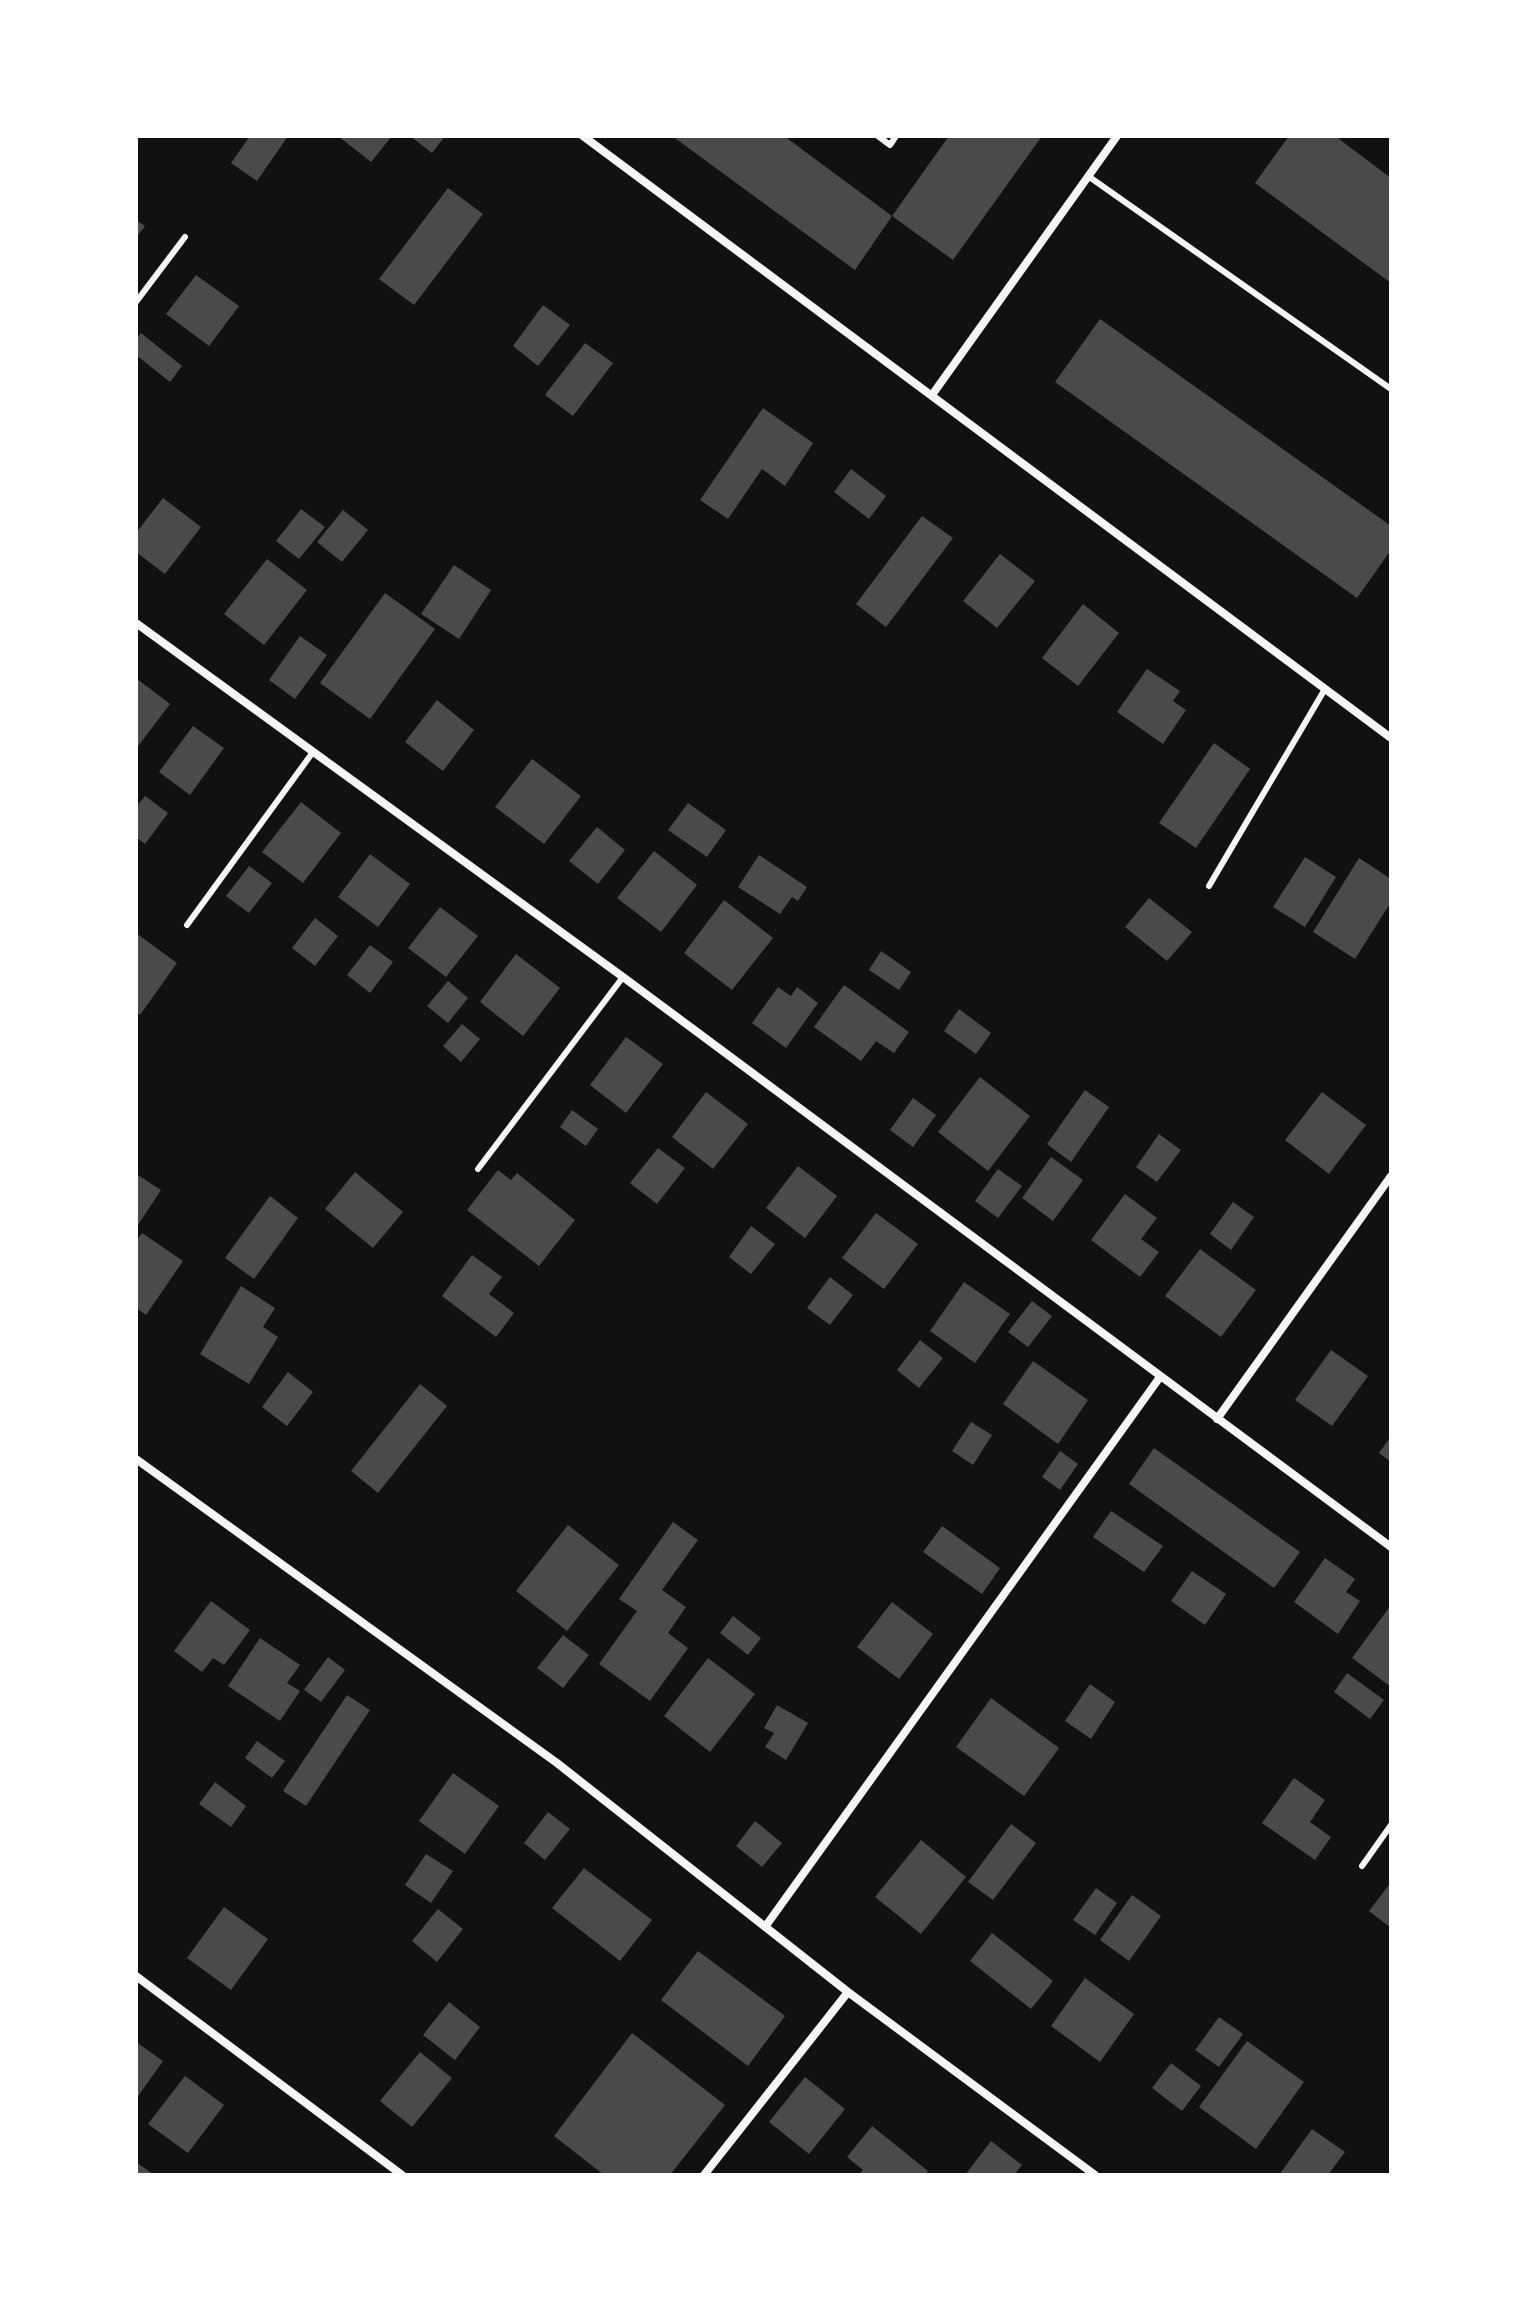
<!DOCTYPE html>
<style>
body{margin:0}
#map{position:relative;width:1527px;height:2311px;overflow:hidden;background:#111;font-family:Montserrat,sans-serif}
canvas{display:block}
.frame{position:absolute;inset:0;border:138px solid #fff;pointer-events:none}
</style>
<div id="map">
<canvas width="1527" height="2311"></canvas>
<div class="frame"></div>
</div>
<script>
const ctx = document.querySelector('canvas').getContext('2d');
ctx.lineJoin = 'round';
function paint(path, color) {
  ctx.fillStyle = color;
  ctx.fill(path, 'evenodd');
}
function stroke(path, color, width, dash) {
  ctx.strokeStyle = color;
  ctx.lineWidth = width;
  ctx.lineCap = dash ? 'butt' : 'round';
  ctx.setLineDash(dash || []);
  ctx.stroke(path);
}
paint(new Path2D(`
 M250,136H288L257,181L231,163Z
 M338,136H392L371,162Z
 M410,136H445L432,153Z
 M672,136H784L892,216L855,270Z
 M949,136H1042L953,260L892,216Z
 M1289,136H1341L1339,139L1391,178V283L1255,183Z
 M448,188L483,214L414,305L379,279Z
 M136,220L145,226L136,238Z
 M196,275L239,306L209,346L166,314Z
 M543,305L570,325L538,366L513,346Z
 M1100,319L1391,526V550L1357,598L1055,382Z
 M141,333L182,366L170,382L136,355V339Z
 M585,343L613,363L573,416L545,395Z
 M763,408L813,443L785,486L762,469L728,519L700,500Z
 M851,469L886,496L869,519L834,492Z
 M163,498L201,527L165,574L136,552V533Z
 M301,509L325,527L299,559L276,541Z
 M343,510L368,530L342,562L317,542Z
 M922,516L953,538L886,627L856,604Z
 M1000,554L1035,581L997,628L963,601Z
 M267,559L307,590L264,645L224,614Z
 M454,565L491,590L459,639L421,614Z
 M385,593L435,629L370,719L320,683Z
 M1083,604L1119,633L1078,686L1042,658Z
 M300,636L327,655L295,699L269,680Z
 M1147,669L1180,691L1173,701L1186,710L1163,744L1117,712Z
 M136,678L170,704L136,749Z
 M437,700L474,730L443,771L405,742Z
 M193,726L224,748L190,795L159,772Z
 M1214,743L1250,769L1196,848L1159,823Z
 M532,759L581,796L544,844L495,807Z
 M145,796L168,813L145,844L136,837V807Z
 M301,802L341,833L303,883L262,852Z
 M688,803L726,830L707,857L668,830Z
 M597,827L625,850L598,884L569,861Z
 M654,851L697,885L661,932L617,898Z
 M370,854L410,884L378,927L338,897Z
 M759,855L807,887L798,901L792,897L780,914L738,887Z
 M1305,857L1336,877L1305,927L1273,907Z
 M1359,858L1391,879V902L1355,959L1313,932Z
 M249,866L272,883L249,913L226,896Z
 M1149,898L1192,932L1167,961L1125,927Z
 M724,900L773,938L732,990L684,953Z
 M440,907L478,936L446,977L408,948Z
 M315,918L338,936L315,966L292,948Z
 M136,933L177,963L140,1015L136,1012Z
 M370,945L393,962L370,993L347,975Z
 M881,951L911,972L899,990L869,970Z
 M516,954L560,988L523,1036L480,1002Z
 M448,981L468,998L448,1023L427,1006Z
 M844,985L909,1032L894,1053L876,1041L861,1061L814,1027Z
 M778,987L791,996L797,987L818,1003L786,1048L752,1023Z
 M959,1009L991,1033L976,1054L944,1031Z
 M462,1024L480,1039L461,1062L443,1046Z
 M626,1037L663,1064L626,1113L590,1085Z
 M980,1077L1030,1116L988,1171L938,1132Z
 M1085,1090L1109,1107L1071,1162L1047,1144Z
 M706,1092L748,1124L713,1169L672,1137Z
 M1322,1092L1366,1125L1329,1174L1285,1140Z
 M913,1098L936,1115L913,1147L890,1130Z
 M572,1110L598,1129L586,1146L560,1127Z
 M1159,1134L1181,1150L1157,1182L1136,1167Z
 M658,1148L685,1168L657,1204L630,1183Z
 M1051,1157L1083,1180L1053,1221L1022,1198Z
 M798,1166L837,1196L805,1238L766,1208Z
 M998,1169L1022,1186L998,1218L975,1201Z
 M498,1170L511,1180L517,1173L575,1220L539,1266L467,1210Z
 M355,1172L403,1212L373,1248L325,1209Z
 M138,1175L161,1190L136,1228V1178Z
 M1125,1194L1157,1218L1141,1239L1159,1252L1140,1277L1091,1240Z
 M270,1196L298,1218L254,1279L225,1258Z
 M1233,1202L1254,1217L1231,1250L1210,1234Z
 M876,1213L918,1244L884,1289L842,1258Z
 M751,1226L775,1244L751,1274L729,1257Z
 M142,1233L183,1261L146,1315L136,1308V1241Z
 M1200,1249L1256,1290L1221,1337L1165,1296Z
 M472,1255L502,1277L489,1294L514,1313L496,1337L442,1296Z
 M830,1277L853,1295L830,1325L807,1308Z
 M964,1282L1010,1314L975,1363L930,1331Z
 M241,1286L275,1308L263,1327L278,1337L249,1384L200,1354Z
 M1032,1301L1052,1316L1028,1347L1008,1332Z
 M920,1340L943,1358L919,1388L897,1370Z
 M1331,1350L1368,1376L1332,1426L1295,1400Z
 M1033,1361L1088,1400L1058,1444L1003,1404Z
 M288,1372L313,1392L287,1426L262,1407Z
 M420,1384L447,1406L378,1493L351,1471Z
 M971,1422L992,1435L973,1465L952,1451Z
 M1391,1436V1462L1379,1453Z
 M1154,1448L1300,1552L1274,1588L1129,1484Z
 M1060,1451L1078,1464L1060,1490L1042,1477Z
 M1111,1511L1163,1546L1144,1572L1093,1537Z
 M673,1522L698,1540L662,1590L686,1607L668,1633L688,1648L650,1701L599,1664L637,1611L619,1599Z
 M568,1525L619,1565L567,1631L516,1591Z
 M942,1526L1000,1568L982,1594L923,1552Z
 M1325,1558L1355,1579L1346,1592L1360,1601L1338,1634L1294,1602Z
 M1192,1571L1226,1594L1205,1625L1171,1601Z
 M211,1601L250,1630L224,1665L213,1658L202,1672L174,1651Z
 M892,1602L933,1634L899,1679L857,1647Z
 M1391,1605V1687L1352,1658Z
 M733,1616L761,1638L748,1655L720,1633Z
 M563,1635L589,1655L563,1688L537,1668Z
 M260,1638L300,1665L287,1683L300,1691L280,1721L228,1686Z
 M328,1657L345,1670L321,1702L304,1690Z
 M708,1658L755,1694L710,1752L664,1716Z
 M1347,1673L1384,1700L1370,1719L1334,1692Z
 M1090,1684L1115,1702L1091,1739L1065,1721Z
 M347,1695L370,1710L306,1806L283,1791Z
 M991,1698L1059,1748L1024,1796L956,1747Z
 M777,1705L808,1723L786,1760L765,1747L774,1733L764,1728Z
 M257,1741L285,1761L272,1778L245,1758Z
 M453,1773L499,1806L465,1854L419,1821Z
 M1294,1778L1325,1800L1310,1822L1331,1837L1315,1860L1262,1823Z
 M215,1782L246,1806L231,1827L199,1804Z
 M548,1812L570,1829L545,1860L524,1843Z
 M755,1821L782,1843L762,1867L736,1846Z
 M1011,1824L1036,1843L993,1900L968,1882Z
 M921,1840L966,1877L921,1934L875,1897Z
 M426,1854L453,1871L431,1903L405,1885Z
 M584,1868L652,1920L620,1961L552,1908Z
 M1391,1882V1928L1369,1911Z
 M1096,1888L1117,1903L1095,1935L1073,1920Z
 M1132,1895L1161,1916L1129,1961L1100,1940Z
 M224,1907L268,1939L231,1990L187,1958Z
 M438,1909L463,1929L437,1962L412,1941Z
 M992,1933L1053,1981L1031,2009L970,1961Z
 M698,1951L785,2016L748,2066L661,2000Z
 M1085,1978L1134,2014L1100,2062L1051,2026Z
 M449,2002L480,2027L455,2060L423,2035Z
 M1219,2017L1243,2034L1219,2067L1195,2050Z
 M632,2033L725,2105L670,2175H604L554,2136Z
 M1247,2041L1304,2082L1256,2149L1199,2107Z
 M136,2042L163,2061L136,2099Z
 M420,2052L452,2078L412,2127L380,2101Z
 M1171,2063L1201,2086L1182,2111L1152,2088Z
 M185,2076L224,2105L188,2153L148,2124Z
 M805,2077L845,2109L809,2154L769,2122Z
 M872,2126L928,2171L925,2175H859L863,2170L847,2157Z
 M1312,2129L1345,2152L1328,2175H1279Z
 M991,2141L1022,2165L1014,2175H965Z
 M136,2162L154,2175H136Z`), '#4a4a4a');
stroke(new Path2D(`
 M878,136L890,145L896,136
 M1088,176L1391,389
 M136,302L185,237
 M1209,886L1325,689
 M187,925L313,752
 M478,1169L623,977
 M1362,1866L1391,1825`), '#f5f5f5', 6);
stroke(new Path2D(`
 M583,136L1391,738
 M932,395L1117,136
 M136,623L623,977L1391,1547
 M1217,1419L1391,1176
 M136,1459L557,1763L848,1992L1095,2175
 M765,1927L1160,1377
 M136,1976L402,2175
 M704,2175L848,1992`), '#f5f5f5', 8);
</script>
